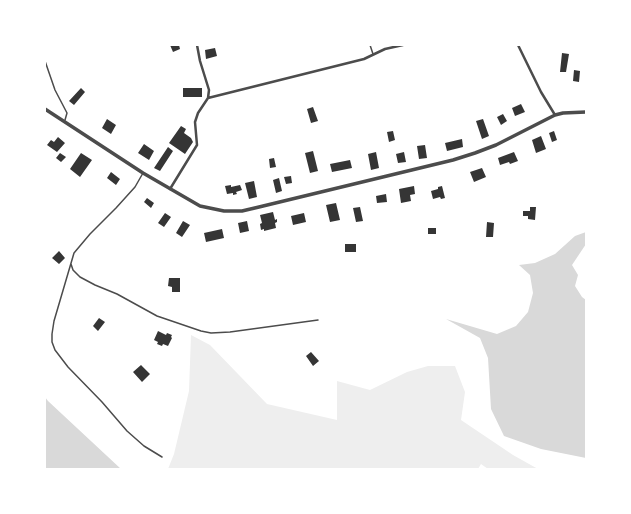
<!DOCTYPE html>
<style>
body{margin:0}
#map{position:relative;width:631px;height:514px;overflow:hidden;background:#fff;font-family:Arial,sans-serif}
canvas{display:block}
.frame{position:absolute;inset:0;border:46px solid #fff;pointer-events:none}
</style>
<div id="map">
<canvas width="631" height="514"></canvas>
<div class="frame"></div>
</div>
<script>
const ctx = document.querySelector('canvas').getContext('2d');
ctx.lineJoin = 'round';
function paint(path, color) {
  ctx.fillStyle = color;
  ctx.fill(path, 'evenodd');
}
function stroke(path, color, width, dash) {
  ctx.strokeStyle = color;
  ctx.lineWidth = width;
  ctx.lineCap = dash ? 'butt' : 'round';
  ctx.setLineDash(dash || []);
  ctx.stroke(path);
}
paint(new Path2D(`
 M191,335L210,345L267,404L337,420V381L370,390L407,372L428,366H455L465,392L461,420L513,455L538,469H488L481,464L478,469H168L174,454L189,391Z`), '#eee');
paint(new Path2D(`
 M586,232V244L572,265L578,275L575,286L582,297L586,300V458L541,449L504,436L491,409L488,358L480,338L446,319L497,334L516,326L528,312L533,293L530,275L519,265L535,263L555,254L575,236Z
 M45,397L48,401L121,469H45Z`), '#d9d9d9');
paint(new Path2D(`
 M170,45H179L180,49L173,52Z
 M215,48L217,56L206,59L205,50Z
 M562,53L569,54L566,72H560Z
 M574,70L580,71L579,82L573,81Z
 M81,88L85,92L74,105L69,101Z
 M183,88H202V97H183Z
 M521,104L525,112L515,116L512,108Z
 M313,107L318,121L311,123L307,109Z
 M503,114L507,121L501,125L497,117Z
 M107,119L116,125L111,134L102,128Z
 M483,119L489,136L482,139L476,121Z
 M181,126L186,129L184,133L191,138L193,142L185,154L169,143Z
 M393,131L395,140L389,142L387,132Z
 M554,131L557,140L552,142L549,133Z
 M541,136L546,149L536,153L532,140Z
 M58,137L65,143L57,152L47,145L51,140L54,142Z
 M462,139L463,147L447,151L445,143Z
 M144,144L154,151L149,160L138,153Z
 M425,145L427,158L419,159L417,146Z
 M168,147L173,151L160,171L154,168Z
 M313,151L318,171L310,173L305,153Z
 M376,152L379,168L371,170L368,154Z
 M404,152L406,162L398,163L396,154Z
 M514,152L518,161L510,164L509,162L500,165L498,158Z
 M60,153L66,157L61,162L56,158Z
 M81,153L92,160L80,177L70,169Z
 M274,158L276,167L270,168L269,159Z
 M350,160L352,168L332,172L330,164Z
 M482,168L486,177L474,182L470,172Z
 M111,172L120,179L116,185L107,178Z
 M291,176L292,183L286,184L284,177Z
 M279,178L282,191L276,193L273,180Z
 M254,181L257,197L249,199L245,183Z
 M231,185V187L240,185L242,190L236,192L237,194L233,195V193L227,194L225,186Z
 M414,186L415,194L410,195L411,201L401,203L399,189Z
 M442,186L445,198L441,199L440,197L433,199L431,191L438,189V187Z
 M386,194L387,202L377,203L376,196Z
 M147,198L154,203L151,208L144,202Z
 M336,203L340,220L330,222L326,205Z
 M360,207L363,221L356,222L353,208Z
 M530,207H536L535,220L528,219V216H523V211H530Z
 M273,212L275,220L277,219V222L275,223L276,228L264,231V229L261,230L260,224L262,223L260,215Z
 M165,213L171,217L164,227L158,223Z
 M304,213L306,222L293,225L291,216Z
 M183,221L190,225L182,237L176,233Z
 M247,221L249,231L240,233L238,223Z
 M487,222L494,223L493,237H486Z
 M428,228H436V234H428Z
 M222,229L224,238L206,242L204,233Z
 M345,244H356V252H345Z
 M59,251L65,258L59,264L52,258Z
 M169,278H180V292H172V287L168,286Z
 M99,318L105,322L98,331L93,326Z
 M158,331L166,335L167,333L172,335L171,337L172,338L168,346L163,344L162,346L157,344L158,342L154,340Z
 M311,352L319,361L313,366L306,356Z
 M141,365L150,374L142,382L133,372Z`), '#353535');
stroke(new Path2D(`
 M370,45L373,54
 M45,61L55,90L67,113L65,120
 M143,173L135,187L116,208L90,234L74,253L54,321L52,334V342L55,350L68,367L102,402L127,431L144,446L162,457
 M71,264L73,270L80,277L95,285L117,294L157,316L201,331L211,333L230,332L318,320`), '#4c4c4c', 1.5);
stroke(new Path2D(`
 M197,45L200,61L209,90L208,98
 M518,45L541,92L555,115
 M170,189L197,145L195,122L198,113L208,98L364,59L385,49L403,45`), '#4c4c4c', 2.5);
stroke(new Path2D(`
 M45,109L143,173L200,206L224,211H242L259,207L453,160L475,153L496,145L555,115L563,113L586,112`), '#4c4c4c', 3.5);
</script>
